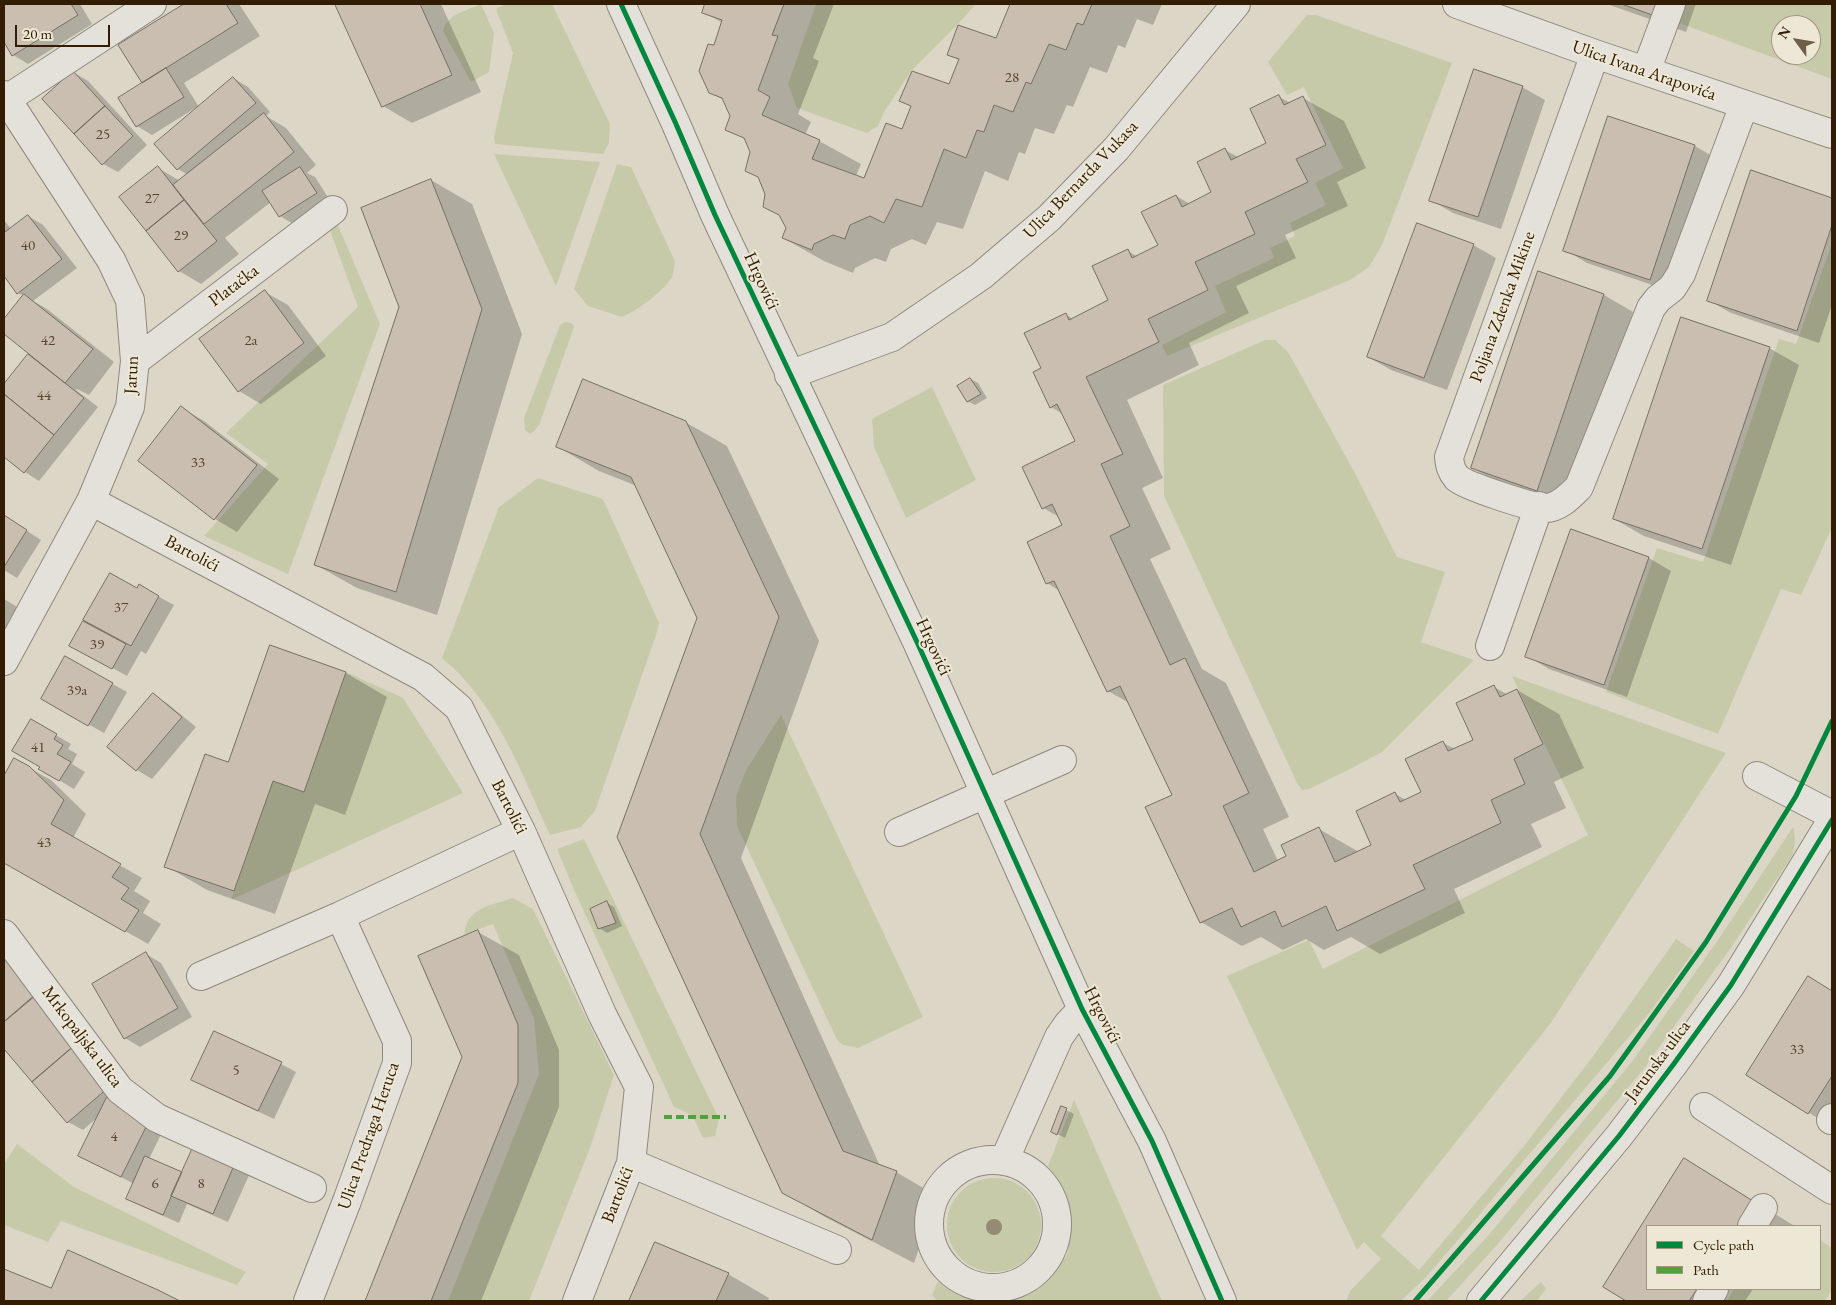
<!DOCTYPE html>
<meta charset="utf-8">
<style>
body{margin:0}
#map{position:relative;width:1836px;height:1305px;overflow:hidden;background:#dcd6c7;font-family:"EB Garamond",serif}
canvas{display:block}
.frame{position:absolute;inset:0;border:5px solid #321c03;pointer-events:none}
.legend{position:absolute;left:1646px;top:1225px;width:175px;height:65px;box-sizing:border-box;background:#ede7d5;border:1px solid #a29681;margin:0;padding:6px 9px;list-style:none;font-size:15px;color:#321c03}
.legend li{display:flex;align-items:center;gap:10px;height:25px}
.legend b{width:25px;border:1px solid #a29681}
.north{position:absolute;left:1771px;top:15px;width:50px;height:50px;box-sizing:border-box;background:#ede7d5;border:1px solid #a29681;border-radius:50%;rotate:302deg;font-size:14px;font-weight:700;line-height:20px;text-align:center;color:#321c03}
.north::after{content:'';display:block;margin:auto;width:18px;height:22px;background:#6e5d48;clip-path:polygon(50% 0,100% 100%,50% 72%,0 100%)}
.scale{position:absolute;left:15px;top:25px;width:95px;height:22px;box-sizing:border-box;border:2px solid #321c03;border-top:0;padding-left:6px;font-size:15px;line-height:18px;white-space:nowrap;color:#321c03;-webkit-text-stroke:4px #ede7d5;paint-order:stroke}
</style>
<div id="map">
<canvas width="1836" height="1305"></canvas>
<div class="frame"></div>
<ul class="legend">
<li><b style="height:6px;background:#00873e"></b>Cycle path</li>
<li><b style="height:6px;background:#52a13d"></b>Path</li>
</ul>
<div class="north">N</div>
<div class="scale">20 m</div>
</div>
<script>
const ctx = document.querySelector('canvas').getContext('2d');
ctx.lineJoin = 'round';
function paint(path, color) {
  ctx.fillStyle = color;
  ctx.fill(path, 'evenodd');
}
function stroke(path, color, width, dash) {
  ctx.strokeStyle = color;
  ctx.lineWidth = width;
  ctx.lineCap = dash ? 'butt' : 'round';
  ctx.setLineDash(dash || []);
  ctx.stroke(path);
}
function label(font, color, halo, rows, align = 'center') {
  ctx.font = font + ' "EB Garamond",serif';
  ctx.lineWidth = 4;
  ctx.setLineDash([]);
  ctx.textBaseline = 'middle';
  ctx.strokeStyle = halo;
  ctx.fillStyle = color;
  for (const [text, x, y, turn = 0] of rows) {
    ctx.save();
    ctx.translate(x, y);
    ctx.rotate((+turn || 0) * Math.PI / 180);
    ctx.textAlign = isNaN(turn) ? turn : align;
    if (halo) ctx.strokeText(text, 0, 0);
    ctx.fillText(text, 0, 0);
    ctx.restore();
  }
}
paint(new Path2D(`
 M481,4L494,33L489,72L471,82L443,31C446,15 468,10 481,4Z
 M506,4H552L610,124L609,143L603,154L495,144L494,137L513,53L496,9Z
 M816,4H976L958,24L912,70L884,112L878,126L867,133L797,108L788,84Z
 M1682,4H1832V79L1676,22ZM1781,25H1811V55H1781Z
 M1307,15H1316L1452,63L1382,245L1369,267L1350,280L1167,356L1162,345L1226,312L1215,286L1274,258L1270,248L1295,236L1290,223L1326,205L1315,183L1343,168L1304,87L1287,95L1268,62Z
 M494,154L600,162L556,286Z
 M617,164L631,167L675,261C674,266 674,273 672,277C663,292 638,310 622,317L588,306L574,289Z
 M337,223L380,324L288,574L204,536L268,464L226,433L358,307L328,225Z
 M1832,243V528L1801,595L1781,589L1718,734L1606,692L1657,548L1703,562L1779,339L1796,344Z
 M565,322L571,323L574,326L572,333L539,425L534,431L530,434L525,430L524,418L560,325Z
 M1265,340H1275L1288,352L1297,368L1357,477L1397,557L1445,572L1421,642L1474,660L1382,752L1344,772L1309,789L1302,790L1297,783L1164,496L1163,385Z
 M932,387L976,480L906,518L874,447L872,419Z
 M538,478L603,499L659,623L656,635L595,811L581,827L550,835C521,773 497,703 442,658L499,507Z
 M346,672L403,698L463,793L231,900L273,781L304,791Z
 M1512,676L1726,753L1550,1024L1381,1236L1419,1270L1524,1146L1594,1055L1676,939L1694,951L1650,1012L1531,1152L1475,1220L1426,1277L1401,1301H1346L1350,1291L1381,1259L1364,1242L1357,1250L1227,976L1309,940L1323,969L1588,835Z
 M781,715L923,1017L858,1048L843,1045L837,1040L737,826L736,797L746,770Z
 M1793,827C1796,837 1795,845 1792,856L1730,949L1642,1071L1497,1245L1446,1301H1427L1487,1237L1631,1063L1718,940Z
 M584,839L719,1119L715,1136L703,1138L692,1115L674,1107L575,892L557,849Z
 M513,898L533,909L614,1075L590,1148L529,1301H448L539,1074L534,1019L493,924L464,935C467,907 490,906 513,898Z
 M1074,1100L1162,1301H994L1038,1289L1068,1254L1069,1206L1048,1166Z
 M17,1144L74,1187L246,1272L237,1285L61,1221L48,1242L4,1225V1164Z
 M947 1225a47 47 0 1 1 94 0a47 47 0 1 1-94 0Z
 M1820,1240L1832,1248V1290L1825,1301H1727L1734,1289H1820Z
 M938,1281L960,1296L986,1301H937L932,1295Z
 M1541,1282L1546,1289L1537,1301H1520Z`), '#c7caa9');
paint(new Path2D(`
 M7,4H80L92,24L28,64L13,55L4,39V6Z
 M186,4H239L260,36L184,83L199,107L233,78L248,87L270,112L266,116L286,128L316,165L307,173L315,177L331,202L295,225L280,216L271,202L225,238L239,254L201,284L179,271L158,168L180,181L188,175L178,169L198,108L197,107L152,135L137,126L144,83L119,45Z
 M336,4H441L481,92L412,123L383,106Z
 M706,4H834L813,58L819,61L798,114L811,122L805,135L819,141L861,164L856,176L865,180L902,131L912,107L901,100L950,86L960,61L948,54L997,40L1011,4H1162L1153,25L1137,19L1125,48L1118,45L1107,73L1090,67L1073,107L1067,105L1054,134L1035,128L1025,154L1019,152L1008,181L985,171L963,229L937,222L926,245L912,239L891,249L886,262L875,258L855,268L853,273L824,261L783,238L788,228L781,216L764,207L766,194L747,140L727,129L731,116L725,101L710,92L714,47L723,23L703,12Z
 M1607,4H1696L1686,32Z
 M73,72L88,81L147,145L118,172L103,164Z
 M1522,87L1545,100L1501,229L1453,213L1431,200Z
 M1279,97L1291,103L1303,98L1344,121L1366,168L1337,182L1348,206L1285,235L1296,258L1236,286L1249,313L1189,343L1199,365L1127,400L1163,478L1142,488L1171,549L1150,559L1202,669L1226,683L1289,817L1263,829L1278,861L1288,856L1319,829L1359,852L1373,845L1395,794L1406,800L1423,793L1443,743L1455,749L1475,740L1494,687L1508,695L1517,690L1559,714L1584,768L1554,782L1566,808L1531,824L1542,847L1454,889L1465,913L1380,954L1351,937L1324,950L1306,939L1283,950L1261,937L1242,946L1201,922L1174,795L1131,704L1108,691L1060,591L1047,583L1064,526L1061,518L1043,508L1076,442L1063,414L1051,407L1043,369L1065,314L1073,319L1110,301L1128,251L1138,257L1159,246L1176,196L1190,204L1213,193L1225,150L1238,157L1267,143Z
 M1695,146L1717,159L1673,292L1587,263L1565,250Z
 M1752,172L1832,199V305L1819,343L1731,313L1708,300Z
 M431,180L472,204L522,334L437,615L357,588L316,565L400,307Z
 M28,216L43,225L77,268L33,301L47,309L114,362L89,395L77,389L76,390L98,407L39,481L25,472L4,455V386L29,355L34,357L4,332V321L24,296L18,293L4,274V220L11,229Z
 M1473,245L1496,258L1447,390L1391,370L1368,357Z
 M1539,272L1604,295L1633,312L1567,507L1501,484L1472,468Z
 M265,292L288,305L326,356L261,404L239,391Z
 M1769,348L1799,365L1731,565L1644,536L1614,519Z
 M971,379L978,383L987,398L975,405L967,401Z
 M182,408L204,421L279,479L237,532L215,519L140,461Z
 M685,422L727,446L819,641L741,858L880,1166L896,1172L937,1196L914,1263L825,1217L783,1192L618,837L698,618L637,486L599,471L558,447Z
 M4,516L41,540L17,578L4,570Z
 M1572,531L1649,558L1671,571L1627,697L1549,669L1527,656Z
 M111,575L137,590L139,586L174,605L146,654L141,651L127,676L71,645Z
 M4,599L22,610L4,642Z
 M271,646L346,673L387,697L345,815L315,804L275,914L207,890L166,866L229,764Z
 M65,658L127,692L104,733L43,699Z
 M153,695L168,704L196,727L152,779L137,770L109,747Z
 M32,721L71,744L68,749L77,754L72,764L85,772L74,789L40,769L42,766Z
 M15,760L51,780L86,814L73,838L142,878L134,891L150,901L143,913L161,924L148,944L4,862V778Z
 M607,903L614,907L622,926L607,933L599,928Z
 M478,932L519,955L559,1050V1107L481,1301H366L463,1057Z
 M4,954L164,1128L149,1159L183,1174L195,1145L251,1171L228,1222L187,1204L179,1223L143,1207L128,1199L134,1184L80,1155L99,1116L83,1130L68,1122L4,1047Z
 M146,954L161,963L192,1017L140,1047L125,1038Z
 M1808,978L1832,991V1127L1748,1075Z
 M281,1064L296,1072L274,1119L208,1088Z
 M1062,1108L1074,1114L1065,1138L1053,1132Z
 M1684,1159L1793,1225L1647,1226V1289H1753L1745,1301H1628L1604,1286Z
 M656,1244L728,1274L769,1298L768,1301H631Z
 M4,1270L52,1290L157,1292L177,1301H4Z`), '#0003');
const building = new Path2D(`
 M4,4H71L78,15L12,56L4,42Z
 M184,4H226L238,23L142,83L118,45Z
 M335,4H420L452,75L382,107Z
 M705,4H784L772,35L778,36L758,90L770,97L762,115L820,140L812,159L864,178L886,123L902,129L911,106L899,101L912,71L949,84L959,59L947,55L958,25L996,38L1010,4H1092L1083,25L1077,23L1066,50L1049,44L1031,84L1026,82L1013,112L994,105L984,132L977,130L966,158L944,149L922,207L896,199L884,223L870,216L850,225L845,239L833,235L814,244L812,250L782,238L786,228L779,215L763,207L765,194L758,177L745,171L750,152L744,138L725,130L730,116L722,98L709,93L699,71L708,44L714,45L722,20L702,13Z
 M1622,4H1660L1656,16Z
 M166,68L184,97L136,127L118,98Z
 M1474,69L1523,86L1478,217L1429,201Z
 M73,71L105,106L74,134L42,99Z
 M233,77L256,103L177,170L154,144Z
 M1279,95L1284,105L1303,96L1326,145L1296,159L1308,182L1245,212L1255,234L1195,262L1208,290L1148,319L1159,342L1086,377L1123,454L1101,464L1130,526L1110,536L1170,665L1185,658L1249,793L1223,806L1254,872L1286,856L1281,845L1319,827L1335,862L1371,845L1356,811L1395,792L1400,802L1421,792L1405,759L1443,741L1448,751L1473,740L1456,703L1494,685L1500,697L1517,689L1543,744L1514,759L1525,784L1491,800L1501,823L1413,865L1425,889L1337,931L1326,906L1282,927L1275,911L1241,927L1232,908L1200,923L1145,807L1172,795L1120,686L1107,692L1054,581L1046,584L1027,542L1062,525L1052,504L1042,509L1022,467L1075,441L1057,404L1050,408L1033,372L1041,368L1024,333L1066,313L1069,320L1108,300L1092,266L1128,249L1132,258L1158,245L1141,212L1176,195L1182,207L1211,192L1197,162L1225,148L1231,160L1266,143L1250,109Z
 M105,106L133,136L102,165L74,134Z
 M264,113L294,152L204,224L173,185Z
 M1608,116L1695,145L1650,280L1563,251Z
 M158,166L184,200L146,231L119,197Z
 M300,167L317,193L279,217L262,191Z
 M1751,170L1832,198V225L1797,331L1707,301Z
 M431,179L482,309L396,592L314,565L399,307L361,208Z
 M184,200L217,241L178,272L146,231Z
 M28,215L62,259L17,294L4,276V233Z
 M1417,223L1474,244L1424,378L1367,357Z
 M1538,271L1604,294L1537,491L1471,468Z
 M265,290L304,343L238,392L199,339Z
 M24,294L93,349L65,383L4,334V319Z
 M1681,317L1770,347L1702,549L1613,519Z
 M28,354L84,398L54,435L4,394V384Z
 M970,378L981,394L967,402L957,386Z
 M583,379L686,421L779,617L700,834L843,1151L897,1171L872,1240L782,1193L617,837L697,618L631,477L556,447Z
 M4,394L54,435L24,473L4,457Z
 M181,406L257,465L214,520L138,461Z
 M4,515L27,530L4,567Z
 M1571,529L1649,557L1604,685L1525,657Z
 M110,573L137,588L139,584L159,596L131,646L83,620Z
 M83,621L126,644L112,669L69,646Z
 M270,645L346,672L304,792L273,781L234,891L164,867L205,754L228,762Z
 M65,656L113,683L88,726L41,699Z
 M153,693L182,717L136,771L107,747Z
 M31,719L57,734L54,739L63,745L57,754L71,762L59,781L38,769L40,767L12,751Z
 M14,758L29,766L64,800L51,824L121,864L112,877L129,888L121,899L139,910L125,932L4,863V776Z
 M607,901L616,923L598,929L590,909Z
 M478,930L518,1025V1083L431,1301H365L462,1057L418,956Z
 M4,952L42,990L4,1022Z
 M146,952L178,1008L124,1039L92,984Z
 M1808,976L1832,991V1076L1808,1114L1746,1075Z
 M33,997L74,1046L32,1082L4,1049V1022Z
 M214,1031L282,1062L258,1111L191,1080Z
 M74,1046L109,1087L67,1123L32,1082Z
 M107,1097L150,1119L121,1177L78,1156Z
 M1061,1106L1067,1108L1057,1135L1051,1132Z
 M195,1143L236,1161L213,1214L171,1196Z
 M145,1156L182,1172L163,1215L126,1199Z
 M1684,1158L1753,1201L1737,1226H1647V1289H1697L1689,1301H1626L1603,1287Z
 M655,1242L729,1273L716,1301H629Z
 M68,1250L158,1290L180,1301H4V1269L51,1288Z`);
paint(building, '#c9beb0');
stroke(building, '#766f63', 1);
const minor = new Path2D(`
 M621,4L676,124L715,215L917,642L1082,1009L1152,1141L1222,1301
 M1457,4L1595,54L1832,134
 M1595,54L1449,457C1450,466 1451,471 1457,478C1466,486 1530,507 1544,508C1558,509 1570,496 1579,487L1651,308L1658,299L1672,288L1681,274L1744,105
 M1646,71L1671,4
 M4,95L111,260L130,300L135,361L130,407L91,501L4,661
 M7,99L152,4
 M135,361L333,210
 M789,375L892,337L981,276L1049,218L1116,149L1236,4
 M91,501L423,677L459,708L521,831L602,1014L639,1087L631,1163L577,1301
 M1490,646L1539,506
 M1757,776L1832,815
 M899,832L1062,760
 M4,934L120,1090L157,1118L312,1188
 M201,976L340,916L521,831
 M1704,1107L1832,1190
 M1831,1120L1832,1118
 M929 1224a64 64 0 1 1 128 0a64 64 0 1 1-128 0Z
 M1004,1161L1059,1037L1068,1024L1082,1009
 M631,1163L837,1250
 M1752,1226L1763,1208
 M308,1301L347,1201L397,1063V1041L340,916
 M1481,1301L1619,1136L1673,1065L1731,985L1832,820
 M1707,1301L1714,1289`);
stroke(minor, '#8f887d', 30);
stroke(minor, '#e4e1da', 28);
stroke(new Path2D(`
 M664,1117H726`), '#52a13d', 4, [8, 4]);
stroke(new Path2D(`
 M621,4L676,124L715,215L917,642L1082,1009L1152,1141L1222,1301
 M1415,1301L1610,1076L1706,942L1796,796L1832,721
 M1481,1301L1619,1136L1673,1065L1731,985L1832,820`), '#00873e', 5);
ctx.fillStyle = '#948b73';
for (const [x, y] of [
 [994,1227]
]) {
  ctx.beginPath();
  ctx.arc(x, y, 8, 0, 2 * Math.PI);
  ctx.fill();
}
label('15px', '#58442e', null, [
 ["28",1012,78],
 ["25",103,135],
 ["27",152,199],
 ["29",181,236],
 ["40",28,246],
 ["42",48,341],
 ["2a",251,341],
 ["44",44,396],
 ["33",198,463],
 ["37",121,608],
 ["39",97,645],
 ["39a",77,691],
 ["41",38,748],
 ["43",44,843],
 ["33",1797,1050],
 ["5",236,1071],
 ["4",114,1137],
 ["6",155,1184],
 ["8",201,1184]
]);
label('18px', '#321c03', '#ede7d5', [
 ["Ulica Ivana Arapovića",1644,71,19],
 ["Ulica Bernarda Vukasa",1081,180,-46],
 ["Hrgovići",761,281,65],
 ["Platačka",234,286,-37],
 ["Poljana Zdenka Mikine",1503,307,-70],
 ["Jarun",132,375,-87],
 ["Bartolići",192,554,28],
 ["Hrgovići",933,647,65],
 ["Bartolići",509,807,63],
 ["Hrgovići",1102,1015,63],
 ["Mrkopaljska ulica",82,1037,53],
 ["Jarunska ulica",1658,1061,-53],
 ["Ulica Predraga Heruca",369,1136,-71],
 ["Bartolići",618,1195,-69]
]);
</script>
